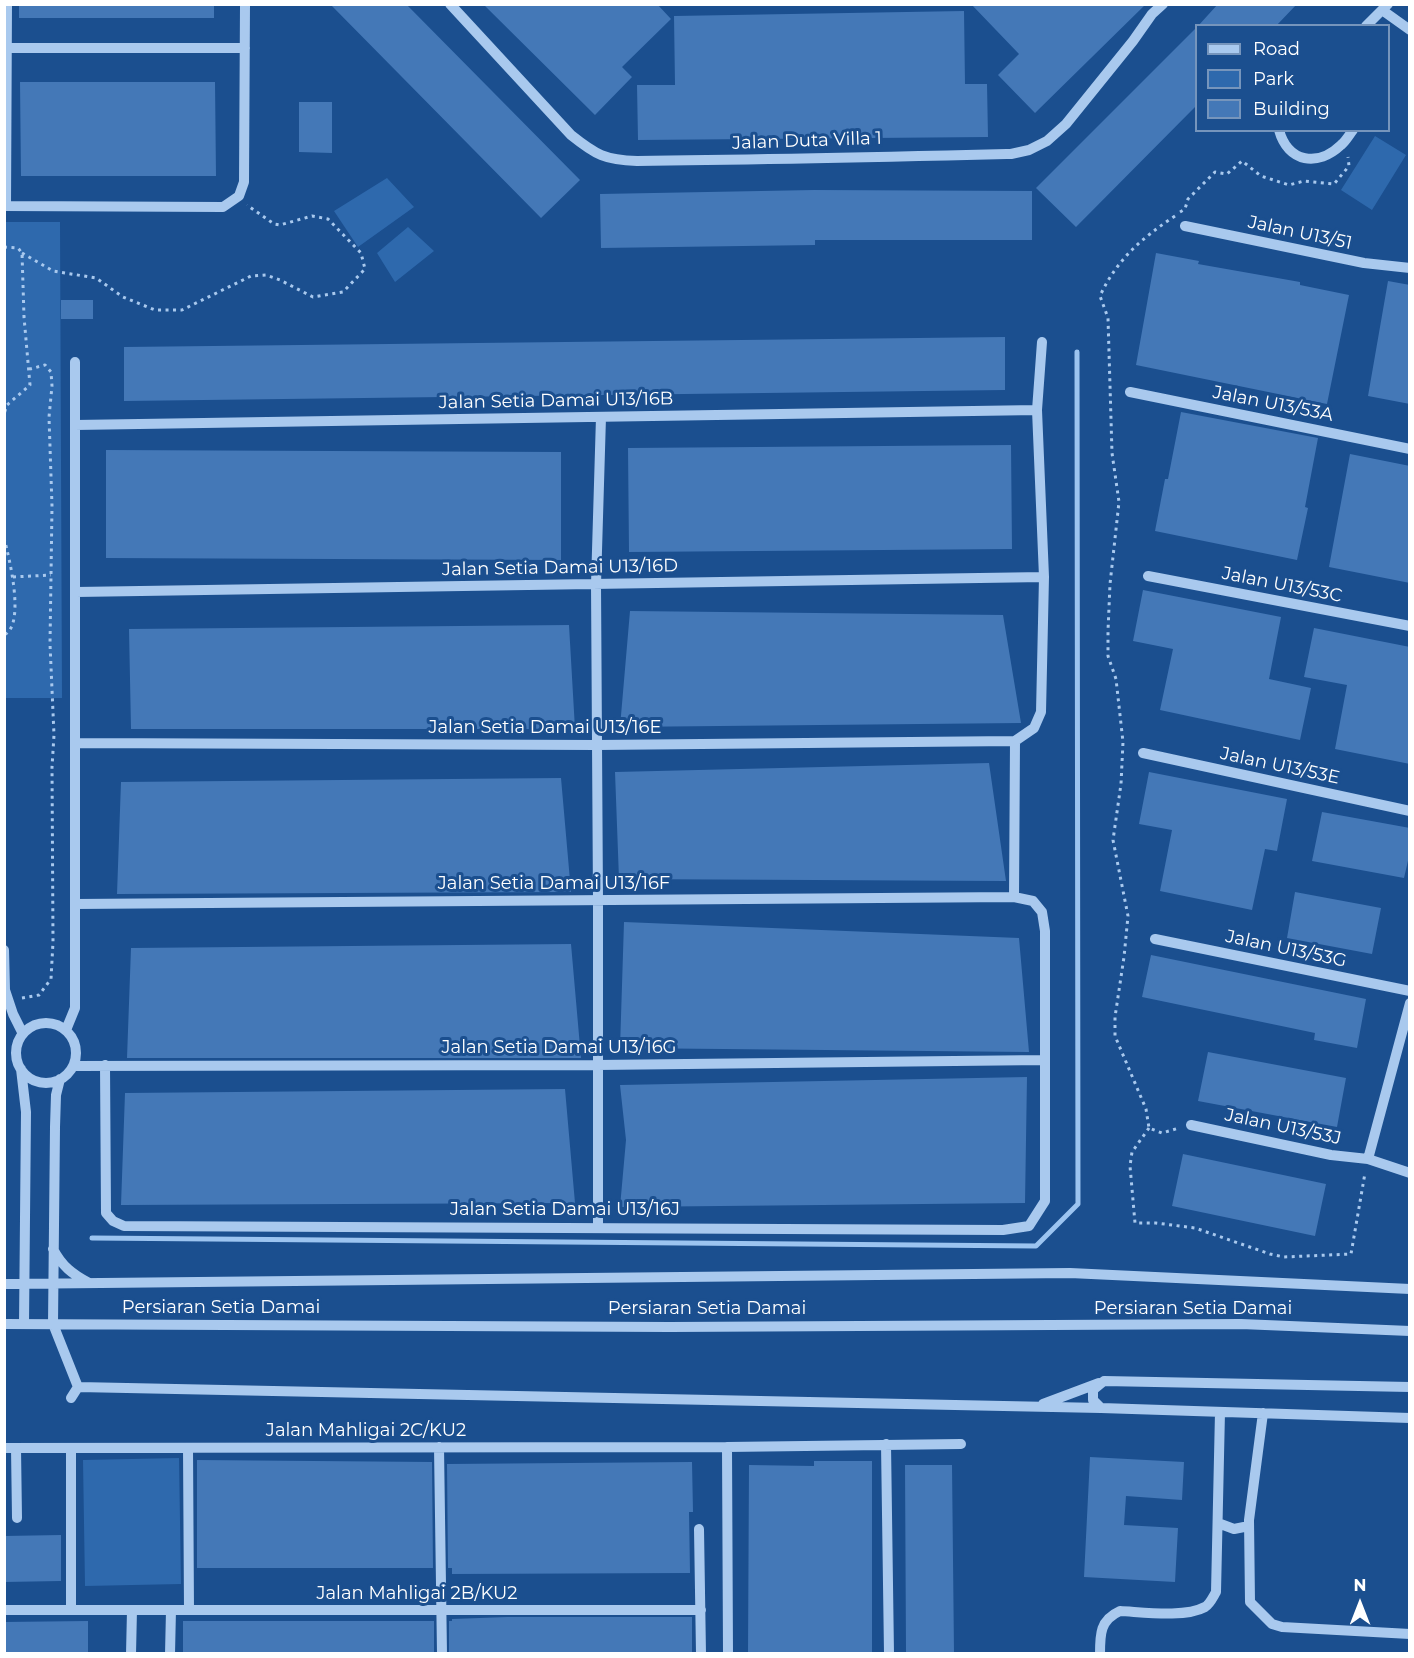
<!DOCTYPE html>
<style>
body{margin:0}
#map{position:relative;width:1414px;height:1658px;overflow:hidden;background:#1b4f8f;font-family:Montserrat,sans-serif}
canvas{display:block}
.frame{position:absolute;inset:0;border:6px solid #fff;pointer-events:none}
.legend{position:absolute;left:1195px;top:24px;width:195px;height:108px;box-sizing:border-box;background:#1b4f8f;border:2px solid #7695bc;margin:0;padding:8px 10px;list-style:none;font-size:18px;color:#fff}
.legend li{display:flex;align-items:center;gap:12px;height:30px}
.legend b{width:30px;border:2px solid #7695bc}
.north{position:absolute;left:1330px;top:1574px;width:60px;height:60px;-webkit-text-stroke:4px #1b4f8f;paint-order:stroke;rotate:0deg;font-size:16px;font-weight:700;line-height:24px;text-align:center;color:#fff}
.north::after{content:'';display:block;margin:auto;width:21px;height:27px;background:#fff;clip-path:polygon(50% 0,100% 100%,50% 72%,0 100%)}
</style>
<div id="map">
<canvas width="1414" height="1658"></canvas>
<div class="frame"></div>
<ul class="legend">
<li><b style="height:8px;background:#a9c9ee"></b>Road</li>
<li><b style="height:16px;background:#2e69ad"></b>Park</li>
<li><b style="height:16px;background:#4478b7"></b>Building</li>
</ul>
<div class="north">N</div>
</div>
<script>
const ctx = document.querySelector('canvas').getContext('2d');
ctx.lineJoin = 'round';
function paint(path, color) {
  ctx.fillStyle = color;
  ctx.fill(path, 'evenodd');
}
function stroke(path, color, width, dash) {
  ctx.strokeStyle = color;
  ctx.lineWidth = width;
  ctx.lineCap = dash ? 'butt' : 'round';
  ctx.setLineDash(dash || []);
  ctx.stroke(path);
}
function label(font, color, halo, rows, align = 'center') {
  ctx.font = font + ' Montserrat,sans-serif';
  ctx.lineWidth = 6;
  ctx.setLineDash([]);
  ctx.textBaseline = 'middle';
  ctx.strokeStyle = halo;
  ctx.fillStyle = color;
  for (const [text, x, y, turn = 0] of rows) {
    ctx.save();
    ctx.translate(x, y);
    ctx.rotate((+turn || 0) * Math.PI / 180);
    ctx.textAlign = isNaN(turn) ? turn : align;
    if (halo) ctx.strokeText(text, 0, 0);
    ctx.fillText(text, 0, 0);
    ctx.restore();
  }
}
paint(new Path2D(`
 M1375,136L1406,155L1372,210L1341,190Z
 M387,178L414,207L358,247L334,211Z
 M5,222H60L62,698H5Z
 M408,227L434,251L395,282L377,253Z
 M179,1458L181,1584L85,1586L83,1460Z`), '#2e69ad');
stroke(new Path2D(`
 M92,1238L1036,1246L1078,1204L1077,352`), '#9cc4f0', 5);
paint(new Path2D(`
 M19,4H214V18H19Z
 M330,4H406L580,180L541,218Z
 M483,4H657L671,19L622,67L632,77L595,115Z
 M971,4H1146L1035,113L998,75L1019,54Z
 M1218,4H1297L1276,26H1198Z
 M964,11L965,84H987L988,137L638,140L637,85H675L674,16Z
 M1197,27V105L1076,227L1036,188Z
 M20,82H215L216,176H21Z
 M299,102H332V153L299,152Z
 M814,190L1032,191V240H815V245L601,248L600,194Z
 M1156,253L1199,261L1198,264L1300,282V285L1349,295L1327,404L1136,365Z
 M1388,281L1410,285V404L1368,396Z
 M61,300H93V319H61Z
 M1005,337V390L124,401V347Z
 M1181,412L1318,438L1305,507L1308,508L1297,560L1155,531L1165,479H1168Z
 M1011,445L1012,549L629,552L628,448Z
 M106,450L561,452V560L106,558Z
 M1350,454L1410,466V583L1329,567Z
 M1143,590L1281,617L1269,679L1311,688L1300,740L1160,710L1173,649L1133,641Z
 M630,611L1003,615L1021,723L620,727Z
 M569,625L575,729H131L129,629Z
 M1314,628L1410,647V764L1335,749L1347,685L1304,677Z
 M989,763L1006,881L619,879L615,772Z
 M1149,772L1287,799L1277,851L1265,849L1252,910L1160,891L1172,830L1139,824Z
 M561,778L571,892L117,894L121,782Z
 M1322,812L1410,828V852L1404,878L1312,861Z
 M1295,892L1381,908L1372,954L1287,938Z
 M624,922L1019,938L1029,1052L620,1048Z
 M571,944L581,1058H127L131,948Z
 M1151,955L1366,999L1357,1048L1314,1040L1315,1033L1142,997Z
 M1208,1052L1346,1078L1337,1127L1198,1101Z
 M1027,1077L1025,1203L620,1207L626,1140L620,1085Z
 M565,1089L575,1203L121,1205L125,1093Z
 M1183,1154L1326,1184L1315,1236L1172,1206Z
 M1090,1457L1184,1462L1182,1500L1126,1496L1124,1525L1178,1528L1175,1582L1084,1577Z
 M197,1460L432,1462L433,1568H197Z
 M814,1461H872V1653H748L749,1465L814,1466Z
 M692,1462L693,1512H689L690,1573L452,1574V1568H448L447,1464Z
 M905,1465H952L954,1653H906Z
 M61,1535V1581L4,1582V1536Z
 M507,1617H692V1653H449V1621H452V1619Z
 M88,1621V1653H4V1622Z
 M183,1621H434V1653H183Z`), '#4478b7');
stroke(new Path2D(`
 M1180,212L1185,209L1188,199L1215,172L1227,174L1242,161L1261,176L1289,185L1304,181L1334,184L1349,166L1348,157
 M1175,216C1142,238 1117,259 1100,296L1108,318L1112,453L1119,502L1110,584L1108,631V656L1116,679L1123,742L1121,784L1113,840L1128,916L1124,957L1115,1017V1036L1146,1109L1149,1128L1162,1133L1179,1128
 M4,247L18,248L22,253L24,317L30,385L7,405L4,414
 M22,253L53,271L96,278L123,297L155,310H182L251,276L266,275L280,280L313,297L343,292L365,269L361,253L328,219L312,216L280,225L274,224L247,205
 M4,538C9,557 26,625 4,635
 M13,577L51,575
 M22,998L39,995L51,979L53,942L52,767L54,735L50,644L52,506L49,417L52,386L51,372L45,365L30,369
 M1149,1128L1132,1152L1130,1166L1135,1223H1156L1195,1228L1270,1254L1284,1257L1351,1254L1365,1173`), '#a9c9ee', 3, [3, 4.5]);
stroke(new Path2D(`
 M450,4L571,135C596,155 605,160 637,161C762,160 886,157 1011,154L1029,150L1047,141L1066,124L1133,41L1152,14L1163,4
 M1382,10L1410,30
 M1366,26L1388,4
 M4,48H245
 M1279,130C1288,163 1318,167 1341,145C1346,141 1349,135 1353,130
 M4,206L223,207L239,196L244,182L245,4
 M6,206L7,4
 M1185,226L1364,263L1410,268
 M1130,392L1410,449
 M75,425L1037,410
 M1148,576L1410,626
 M76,592L1044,577
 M1015,741L1034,728L1041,712L1044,577L1037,410L1042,342
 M76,743L597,745L1015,741
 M1143,753L1410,811
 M1014,897L1015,741
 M75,904L1014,897L1033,901L1042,912L1045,931V1201L1029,1226L1003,1230L124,1226L113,1221L106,1213L105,1065
 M1155,939L1410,991
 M4,950L5,990L13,1014L23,1034
 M16 1053a30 30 0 1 1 60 0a30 30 0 1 1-60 0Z
 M66,1030L75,1008V362
 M73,1066L597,1065L1044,1060
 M21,1069L26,1112L24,1324
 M60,1079L56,1095L55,1127L53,1324L78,1387L1101,1408
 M1191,1125L1331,1155L1368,1159L1410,1173
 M1368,1159L1410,1003
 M598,1227V900L596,584L601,417
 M53,1249C62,1266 72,1274 89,1283
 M4,1284L1070,1273L1410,1289
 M4,1324L670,1327L1241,1324L1410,1331
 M1410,1387L1104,1381L1093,1390V1400L1101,1408L1410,1418
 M71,1398L78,1387
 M1043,1404L1099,1383
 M1263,1413L1249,1520L1250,1602L1272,1624L1282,1627L1410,1634
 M886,1444L889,1654
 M439,1447L442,1654
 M727,1447L728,1654
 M4,1448L727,1447L961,1444
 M16,1448L17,1518
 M188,1448L189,1610
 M71,1449V1610
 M1218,1523L1234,1529L1249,1526
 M699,1529L701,1654
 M4,1610H701
 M131,1654L132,1610
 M170,1654L171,1610
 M1100,1654C1100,1634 1100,1620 1120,1611C1142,1612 1185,1618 1205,1607C1210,1604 1213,1597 1216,1592L1220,1412`), '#a9c9ee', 10);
label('18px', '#fff', '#1b4f8f', [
 ["Jalan Duta Villa 1",807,141,-2],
 ["Jalan U13/51",1300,233,12],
 ["Jalan Setia Damai U13/16B",556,401,-1],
 ["Jalan U13/53A",1273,404,11],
 ["Jalan Setia Damai U13/16D",560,568,-1],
 ["Jalan U13/53C",1282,585,11],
 ["Jalan Setia Damai U13/16E",545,728],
 ["Jalan U13/53E",1280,766,12],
 ["Jalan Setia Damai U13/16F",554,884],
 ["Jalan U13/53G",1286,949,12],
 ["Jalan Setia Damai U13/16G",559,1048],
 ["Jalan U13/53J",1283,1127,12],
 ["Jalan Setia Damai U13/16J",565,1210],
 ["Persiaran Setia Damai",221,1308],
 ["Persiaran Setia Damai",707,1309],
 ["Persiaran Setia Damai",1193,1309],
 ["Jalan Mahligai 2C/KU2",366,1431],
 ["Jalan Mahligai 2B/KU2",417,1594]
]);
</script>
